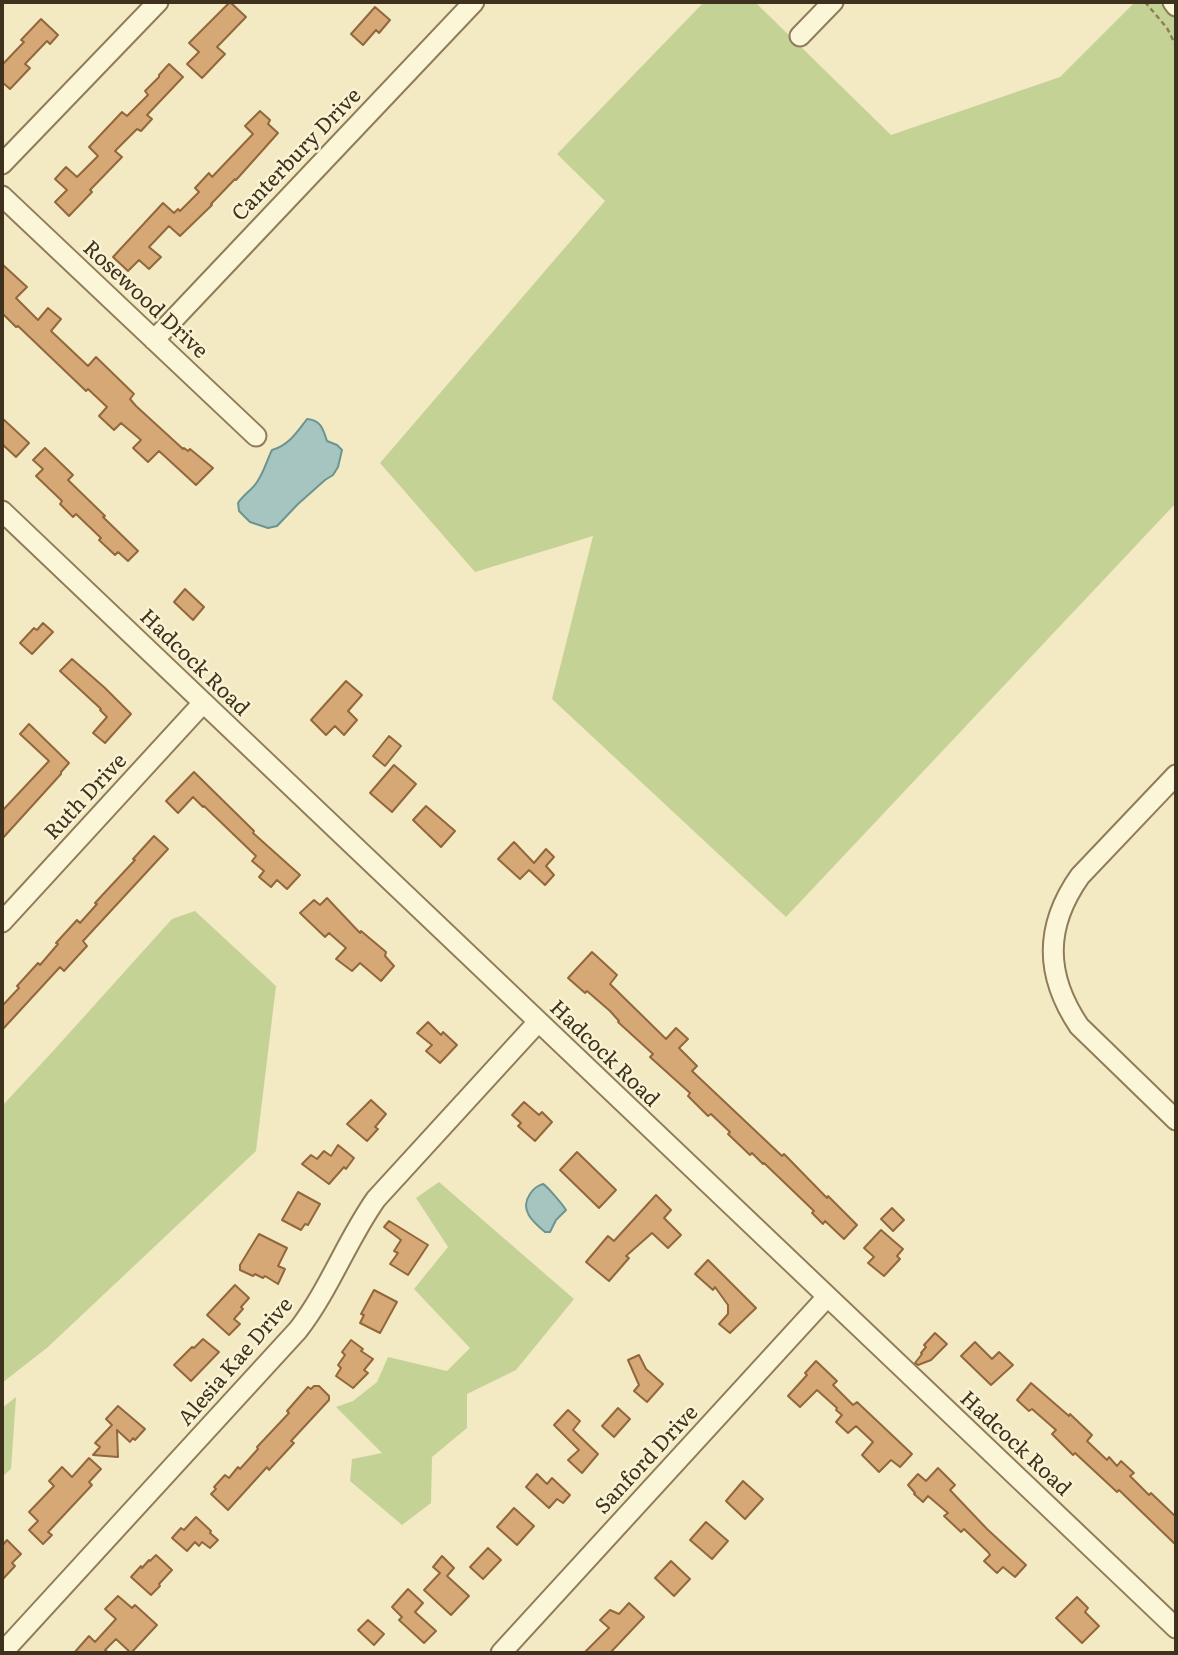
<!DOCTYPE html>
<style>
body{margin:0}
#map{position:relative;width:1178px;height:1655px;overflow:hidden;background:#f3eac4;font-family:Literata,serif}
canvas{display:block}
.frame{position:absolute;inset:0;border:4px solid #3e311d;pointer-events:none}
</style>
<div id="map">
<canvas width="1178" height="1655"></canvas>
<div class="frame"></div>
</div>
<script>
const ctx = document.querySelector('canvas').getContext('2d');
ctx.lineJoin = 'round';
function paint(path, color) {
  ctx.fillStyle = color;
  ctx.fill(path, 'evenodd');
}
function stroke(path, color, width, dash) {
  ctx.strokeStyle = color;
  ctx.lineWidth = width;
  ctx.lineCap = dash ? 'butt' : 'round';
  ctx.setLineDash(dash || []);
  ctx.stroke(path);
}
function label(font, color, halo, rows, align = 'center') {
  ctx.font = font + ' Literata,serif';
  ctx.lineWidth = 5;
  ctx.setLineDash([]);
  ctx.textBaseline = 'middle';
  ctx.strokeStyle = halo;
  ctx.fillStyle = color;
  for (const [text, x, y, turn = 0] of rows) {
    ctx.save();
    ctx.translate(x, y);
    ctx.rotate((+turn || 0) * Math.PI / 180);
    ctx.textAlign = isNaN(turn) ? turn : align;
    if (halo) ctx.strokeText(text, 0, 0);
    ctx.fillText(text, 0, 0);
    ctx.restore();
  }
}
paint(new Path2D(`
 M704,2H755L891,135L1060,77L1135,2H1176V503L786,917L552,699L593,536L475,572L380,463L605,201L557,154Z
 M195,911L276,986L256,1151L48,1347L2,1383V1106L54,1050L172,919Z
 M439,1182L574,1299L516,1370L467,1394V1428L432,1457L431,1503L402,1525L350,1481L352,1459L382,1453L336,1407L353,1401L377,1382L388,1357L447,1371L470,1348L414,1289L448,1247L416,1198Z
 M16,1397L11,1469L2,1477V1408Z`), '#c4d296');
const water = new Path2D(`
 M307,419C321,420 323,429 327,441L337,445L342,450L338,467L333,475L325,480L298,504L277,526L268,528L250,522L239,511L238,503C244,494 252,490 257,482C264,472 267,460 272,450C289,445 297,432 307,419Z
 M543,1184C547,1186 563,1205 566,1210L556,1220L550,1232H545C533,1222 519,1210 530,1194C534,1188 537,1186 543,1184Z`);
paint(water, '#a6c5c0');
stroke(water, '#6b9590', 2);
const building = new Path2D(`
 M230,2L246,17L217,47L225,54L202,78L187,64L199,52L189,43Z
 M375,7L390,20L379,33L376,30L363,45L351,34Z
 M41,19L58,35L50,44L47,41L25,64L30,68L10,89L2,82V65L24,42L21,40Z
 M169,64L183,77L147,115L152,119L141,131L137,129L115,151L122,157L90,190L92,192L69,216L55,202L67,190L55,179L66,167L77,177L98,156L89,147L122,112L127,116L148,95L145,91L159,77V75Z
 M260,111L270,120L268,124L278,133L236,180L235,179L211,204L212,205L180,236L169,226L149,247L161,257L149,269L139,260L128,271L113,257L163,203L174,213L178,209L180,211L199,192L195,188L209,173L212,177L253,134L245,126Z
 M2,264L27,287L16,298L38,320L48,308L61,319L51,331L88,366L96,357L134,394L130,399L136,406L183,449L184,448L188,451L190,449L213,468L196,485L159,451L148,462L133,448L141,440L121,423L114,430L99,416L107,407L88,389L86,391L18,326L16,327L2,313Z
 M2,418L29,443L16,457L2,444Z
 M45,448L73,475L68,480L105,516L103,517L138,551L128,561L118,552L115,555L99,540L101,538L76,514L73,517L60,504L62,501L36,476L43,469L33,460Z
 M185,589L204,607L193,620L174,602Z
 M43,623L53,632L32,654L20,643L34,628L37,630Z
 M72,659L105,688L131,714L105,743L93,733L107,717L100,710L101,709L60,671Z
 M346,681L362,695L348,711L357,720L344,735L335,726L326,735L311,720Z
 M29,724L69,763L61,772V774L2,839V811L49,761L20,734Z
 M389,736L401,746L385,766L373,756Z
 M394,765L416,784L392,812L370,793Z
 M194,772L254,831L253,833L300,875L287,889L277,880L271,887L259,877L264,871L252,861L256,856L204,806L203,807L193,797L178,813L166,801Z
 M426,806L455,831L441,847L413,820Z
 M154,836L168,849L83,941L87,946L64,971L60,967L2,1030V1006L19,988L17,986L38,963L40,965L58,944L56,943L77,920L80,923L97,904L95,903L135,860L133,859Z
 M514,842L534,863L546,849L554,857L546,866L554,875L545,885L529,870L520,879L498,859Z
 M327,898L360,933L361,931L386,952L385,956L394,966L381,981L360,963L352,971L336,959L346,948L329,933L325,937L300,913L314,900L320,905Z
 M592,952L617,975L610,984L666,1039L676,1028L688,1039L679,1048L697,1066L692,1071L782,1156L784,1154L827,1198L828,1196L857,1225L844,1239L825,1221L823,1224L812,1213L814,1211L764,1163L763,1164L752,1153L750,1155L728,1134L730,1132L711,1114L708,1116L688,1096L690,1093L650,1057L653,1054L618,1022L619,1021L610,1011L587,991L585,993L568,978Z
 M428,1022L441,1035L443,1032L457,1045L440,1063L426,1051L432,1045L417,1033Z
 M371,1100L386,1114L375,1127L378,1129L367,1141L347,1124Z
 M524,1102L539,1115L542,1112L552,1122L535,1141L518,1126L521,1123L512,1115Z
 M338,1145L354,1158L346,1169L344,1167L329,1184L302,1164L311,1155L317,1159L324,1151L331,1156Z
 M577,1152L616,1190L599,1208L560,1170Z
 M298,1192L320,1204L308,1225L305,1224L301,1230L282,1220Z
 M656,1195L671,1210L664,1218L681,1235L668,1248L652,1233L626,1256L629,1258L609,1281L586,1262L608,1236L614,1241Z
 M892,1208L904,1220L893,1231L881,1219Z
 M389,1221L428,1245L408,1275L390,1264L398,1253L394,1251L401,1240L384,1227Z
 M881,1230L903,1249L897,1256L900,1259L884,1276L868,1263L874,1257L864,1248Z
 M259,1234L287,1248L278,1266L285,1269L278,1284L265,1276L263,1278L255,1274L253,1276L240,1270V1265Z
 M708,1260L756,1308L730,1333L719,1324L728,1314V1305L715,1287L713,1290L695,1274Z
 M235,1285L249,1298L241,1307L243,1309L234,1319L240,1324L229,1335L207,1315Z
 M374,1290L397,1302L380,1333L360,1323L364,1315L361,1314Z
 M935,1333L947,1344L931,1360L918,1365L915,1363L922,1354L921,1353L926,1347L924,1345Z
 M203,1339L219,1352L191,1381L174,1365L192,1347L194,1348Z
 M351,1340L363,1349L361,1351L373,1359L364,1370L368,1373L353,1388L336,1376L341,1368L338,1365L345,1355L342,1352Z
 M975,1342L992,1359L999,1352L1013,1365L991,1385L961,1356Z
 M639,1355L646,1369L663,1384L647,1402L634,1391L639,1385L628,1360Z
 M816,1361L837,1381L833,1385L853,1405L857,1402L912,1454L900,1467L891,1460L879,1472L862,1455L873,1442L856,1426L848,1433L836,1422L842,1415L836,1410L837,1408L817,1390L800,1407L788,1396L807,1375L805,1373Z
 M1031,1383L1069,1416L1070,1414L1092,1435L1087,1441L1107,1460L1109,1457L1117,1466L1121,1461L1134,1473L1130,1476L1149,1495L1151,1493L1176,1517V1545L1119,1490L1117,1492L1075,1453L1073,1455L1052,1434L1056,1430L1032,1409L1029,1411L1017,1400Z
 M314,1386H319L329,1396V1400L291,1441L294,1443L269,1470L267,1467L228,1510L211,1494L216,1489L214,1487L225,1475L229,1478L238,1467L240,1469L258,1449L257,1447L289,1413L287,1411L308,1387L311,1389Z
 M118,1406L145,1429L135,1440L133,1438L130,1442L117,1430L118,1457L93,1455L100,1447L95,1443L112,1425L106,1419Z
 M618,1408L630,1419L614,1437L602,1426Z
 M568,1410L580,1421L573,1430L598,1454L582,1473L568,1460L579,1450L554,1425Z
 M89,1458L101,1469L89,1482L92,1485L48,1532L52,1535L43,1544L29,1530L38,1521L29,1512L54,1486L49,1481L62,1467L72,1477Z
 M938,1468L955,1485L950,1490L987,1529L1026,1565L1015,1577L1003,1567L997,1573L984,1561L990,1555L988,1552L964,1529L961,1532L944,1516L948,1513L928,1496L923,1502L914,1494L915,1493L908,1485L918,1474L926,1481Z
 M537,1474L547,1484L552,1478L570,1495L563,1503L557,1499L549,1508L526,1487Z
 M743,1481L763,1499L745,1519L726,1501Z
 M514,1508L534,1526L517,1545L497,1527Z
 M196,1517L211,1531L210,1533L218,1540L210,1548L202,1542L199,1546L195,1542L187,1551L172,1538L181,1528L184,1530Z
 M706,1522L728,1541L712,1559L690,1540Z
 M7,1540L21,1554L12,1563L15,1566L2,1580V1546Z
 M488,1548L501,1560L483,1579L470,1567Z
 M156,1555L172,1570L159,1584L160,1586L151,1595L131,1577L141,1566L142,1568L149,1560L150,1561Z
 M442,1556L454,1568L447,1576L469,1596L451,1615L424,1590L440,1573L433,1567Z
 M671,1561L690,1579L674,1596L655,1578Z
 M408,1589L423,1603L415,1612L436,1631L424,1643L399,1620L402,1617L392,1607Z
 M118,1596L132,1608L135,1605L157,1625L131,1653L116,1639L105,1650L109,1653H74L89,1636L95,1642L116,1619L105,1609Z
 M1077,1597L1088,1608L1085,1612L1099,1626L1082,1643L1056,1618Z
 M629,1603L644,1617L610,1653H584L609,1628L600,1620L610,1610L619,1614Z
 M368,1620L384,1634L374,1645L358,1630Z`);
paint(building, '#d5a876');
stroke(building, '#92673b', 2);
const minor = new Path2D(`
 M1173,2L1176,6
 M800,36L833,2
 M2,164L158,2
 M2,196L256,436
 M154,340L474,2
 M2,511L1176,1628
 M1176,775L1080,876C1044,927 1045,975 1079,1026L1176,1120
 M2,922L203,703
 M2,1653L298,1330C329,1290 347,1240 376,1199L538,1022
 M501,1653L827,1297`);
stroke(minor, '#907c58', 23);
stroke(new Path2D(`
 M1145,2L1167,28L1176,46`), '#907c58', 2.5, [5, 3.5]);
stroke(minor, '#fcf6d8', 19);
label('21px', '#3e311d', '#f9f3d4', [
 ["Canterbury Drive",297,155,-46],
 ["Rosewood Drive",145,300,43],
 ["Hadcock Road",194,663,44],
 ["Ruth Drive",86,797,-47],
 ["Hadcock Road",604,1054,44],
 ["Alesia Kae Drive",236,1362,-49],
 ["Hadcock Road",1015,1444,43],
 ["Sanford Drive",647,1460,-47]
]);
</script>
